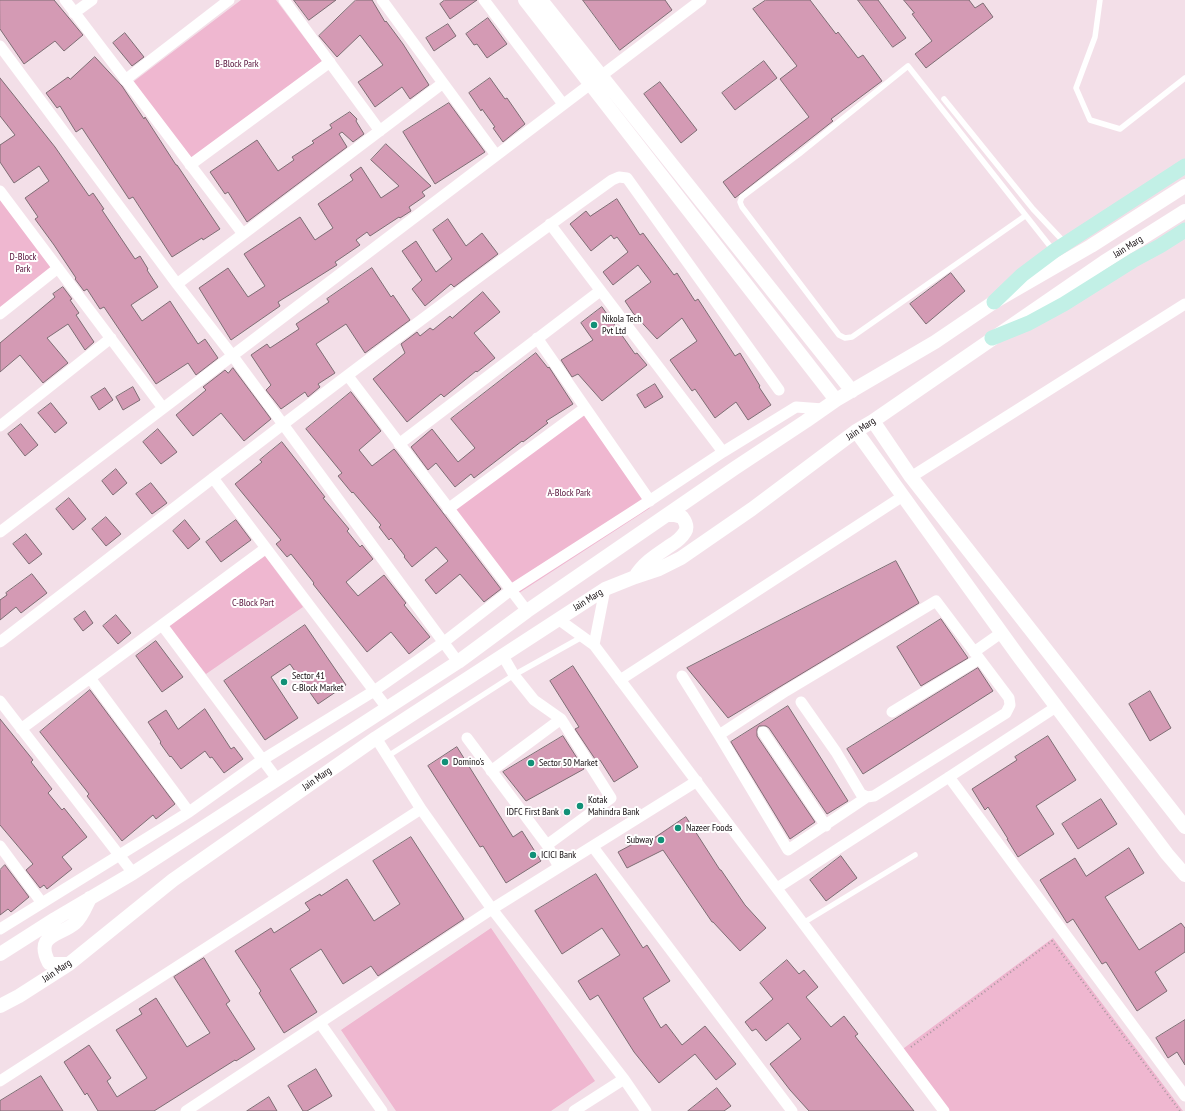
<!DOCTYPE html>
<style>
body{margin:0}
canvas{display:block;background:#f3dfe8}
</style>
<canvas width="1185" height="1111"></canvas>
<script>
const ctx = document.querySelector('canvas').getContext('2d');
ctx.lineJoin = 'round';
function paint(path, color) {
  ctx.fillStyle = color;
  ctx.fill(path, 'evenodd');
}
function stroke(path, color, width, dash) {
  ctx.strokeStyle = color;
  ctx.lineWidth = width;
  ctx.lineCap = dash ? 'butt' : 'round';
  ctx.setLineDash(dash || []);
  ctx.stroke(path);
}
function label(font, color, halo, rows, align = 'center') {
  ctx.font = font + ' "PT Sans Narrow",sans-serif';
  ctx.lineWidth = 4;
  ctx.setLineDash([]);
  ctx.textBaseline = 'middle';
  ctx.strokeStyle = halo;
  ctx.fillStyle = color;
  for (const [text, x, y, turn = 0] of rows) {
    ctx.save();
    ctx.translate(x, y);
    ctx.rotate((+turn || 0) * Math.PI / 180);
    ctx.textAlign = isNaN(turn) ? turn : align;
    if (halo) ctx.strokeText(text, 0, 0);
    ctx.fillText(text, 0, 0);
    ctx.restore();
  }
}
paint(new Path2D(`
 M241,0H276L322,61L192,159L133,82Z
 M0,197L54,267L0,310Z
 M584,413L650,508L519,593L453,508Z
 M265,556L303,607L206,674L167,625Z
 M491,928L595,1081L551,1111H396L341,1030Z
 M1053,938L1183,1111H945L900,1051Z`), '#efb7d0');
const building = new Path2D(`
 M0,0H54L83,35L64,51L55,41L24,64L0,29Z
 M294,0H336L309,20Z
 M356,0H372L385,22L386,21L403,44L429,85L410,99L402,87L375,107L358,82L383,65L360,35L337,57L319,36Z
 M445,0H477L450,19L440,4Z
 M583,0H665L672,10L620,50Z
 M766,0H810L836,34L838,32L858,58L863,55L882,81L831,119L833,121L735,198L723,182L809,117L780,79L797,66L753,9Z
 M858,0H878L906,38L893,47Z
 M904,0H969L975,8L983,3L993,17L926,68L915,54L932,41L912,14L914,13Z
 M488,18L507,44L487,58L477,44L474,45L466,34Z
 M448,24L456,36L434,51L426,38Z
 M125,33L144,57L132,66L113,43Z
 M95,57L122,86L144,119L145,117L176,165H177L220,229L203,240L202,238L172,257L133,197L129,199L82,128L76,132L60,106L57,108L46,93L68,77L70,79Z
 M764,61L777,78L735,110L722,93Z
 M0,78L55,147L89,196L93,193L104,209L102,210L135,259L140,256L148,269L147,270L158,287L131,305L142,321L170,301L198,344L205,339L218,358L196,375L188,363L156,384L104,307L100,309L87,289L84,291L75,279L76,278L54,245L35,219L38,217L25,198L49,181L39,166L14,183L0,162V145L15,135L0,116Z
 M490,78L505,99L507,98L525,124L503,142L493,128L495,127L482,109L481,111L469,93Z
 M660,82L697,130L681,143L644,94Z
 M449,103L485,152L435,184L403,132Z
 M350,112L357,119L356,121L364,134L353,142L342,132L339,134L347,147L247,222L228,192L225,194L210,172L257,140L278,171L294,160L292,157L314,143L312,141L332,128L330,125Z
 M386,144L431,186L422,192L425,196L409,207L411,211L400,218L399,217L370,236L367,232L356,240L360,245L335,262L337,265L278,302L280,306L231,340L199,288L228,268L248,297L265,286L244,254L300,217L315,240L333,228L318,204L353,180L350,175L361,167L381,198L399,186L371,160Z
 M617,199L640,235L643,233L674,275L677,273L695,301L698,299L735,356L740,353L760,386L759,387L771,405L748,420L736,402L715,418L695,389L692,391L670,360L697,341L682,318L657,339L633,313L625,301L651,282L638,265L613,285L603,272L628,252L617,237L614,239L611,235L591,251L570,224L586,211L590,216Z
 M448,219L466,246L482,233L498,254L454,287L451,284L425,306L412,289L422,280L402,251L416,241L436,272L452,259L433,230Z
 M372,268L391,297L393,295L410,320L365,353L346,324L316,344L335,373L318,384L320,387L308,397L305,392L281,409L266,390L271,385L251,355L267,344L270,348L299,329L296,324L329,302L327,299Z
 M951,273L965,291L926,324L910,304Z
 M63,287L72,299L70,300L79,313L76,315L94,342L85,350L68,324L47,338L68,363L43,383L20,355L0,372V343L55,297L53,294Z
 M483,292L500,312L474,333L495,358L477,372L476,371L444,397L441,394L407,422L373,379L405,353L401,344L417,332L420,336L430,328L433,330L450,316L452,318Z
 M602,307L635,354L637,353L647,365L602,401L578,374L572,377L561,360L593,340L581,323Z
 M536,353L548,368L549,367L573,404L546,421L548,423L523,442L522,441L474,478L471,474L455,487L436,463L428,470L411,447L432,429L458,462L475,448L451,419Z
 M233,368L271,419L244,441L221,413L193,436L176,415L206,390L203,387L225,370L228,373Z
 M655,384L663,397L645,408L637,395Z
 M133,387L140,400L123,410L116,397Z
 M105,388L113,400L99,410L91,397Z
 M351,392L381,431L359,450L372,466L394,449L395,450L501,589L484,602L460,574L436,594L425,580L448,561L436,547L412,567L404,557L405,556L391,538L389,540L379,527L381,525L353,492L352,493L338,476L342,473L306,429Z
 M51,403L67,423L55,433L38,413Z
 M21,424L38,445L25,456L8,434Z
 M158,429L177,452L161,464L143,442Z
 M282,442L325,497L323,498L349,529L347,531L360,547L362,545L373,559L346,582L358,596L384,575L406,603L404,605L430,637L409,654L391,632L367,652L313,584L314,583L291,554L287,557L276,544L281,540L235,484L262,462L260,460Z
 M116,469L127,483L113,495L102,481Z
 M151,483L167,503L152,514L136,494Z
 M69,498L86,519L73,530L56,509Z
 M106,517L121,534L106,546L92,529Z
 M185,520L200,539L188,549L173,531Z
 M236,520L251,540L221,562L206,542Z
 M26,534L42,554L29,564L13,544Z
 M896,561L919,603L728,718L687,668Z
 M32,574L47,593L21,613L16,607L0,620V600L7,595L6,593Z
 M85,611L93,623L83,631L74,619Z
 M116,615L131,633L118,644L103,626Z
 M941,619L968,658L921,686L897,647Z
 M305,625L346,685L318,704L290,664L271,677L298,718L265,740L224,681Z
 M156,641L183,677L162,692L136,656Z
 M573,666L638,767L614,782L600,760L597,762L575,729L579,727L550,681Z
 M978,668L993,691L863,774L847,749Z
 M90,690L175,804L156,819L153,815L122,841L87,796L89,794L40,732Z
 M1150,691L1171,728L1150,741L1129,704Z
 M788,706L848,801L827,814L769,728L766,726H759L757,729V736L815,822L790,839L731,742Z
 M205,709L231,749L234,747L243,759L224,773L212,757L210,758L205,751L181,769L171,756L170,757L160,743L161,742L148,722L166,710L178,729Z
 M0,719L33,760L31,762L52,789L48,793L62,810L64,808L87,837L62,857L72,869L47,889L44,885L40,888L26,870L33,864L0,825Z
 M563,736L584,769L526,801L503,772Z
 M1048,736L1076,780L1036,806L1054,834L1018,857L1007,839H1008L988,807L985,810L972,789L1017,760L1015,757Z
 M457,747L513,837L522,831L541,861L506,883L483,846L480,847L428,766Z
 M1101,799L1117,824L1078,849L1062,824Z
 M686,817L720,870H721L745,905L766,928L740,951L713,922H712L663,850L627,868L618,852L644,838L646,843Z
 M411,837L464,919L378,976L371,966L343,984L321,949L290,969L317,1012L284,1033L259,993L261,991L235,951L271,928L274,933L310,910L305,903L320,894L321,896L347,879L374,921L400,904L373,861Z
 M1129,848L1144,873L1105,897L1139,950L1181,923L1185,928V952L1155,972L1167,991L1137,1011L1106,962L1102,964L1073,919L1067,923L1040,880L1075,858L1086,876Z
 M841,856L857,878L826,901L810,880Z
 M5,865L29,897L11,912L8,909L0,915V870Z
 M596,874L643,948L647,945L670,981L643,998L661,1028L666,1024L682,1045L705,1026L736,1064L716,1080L695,1054L659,1083L634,1052L598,995L590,1000L578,981L620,955L602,928L562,954L535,911Z
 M204,958L230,1001L226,1004L255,1049L236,1061L235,1060L154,1111H98L87,1093L85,1095L64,1062L89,1045L111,1078L107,1081L117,1097L147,1078L116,1030L142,1014L139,1009L156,998L187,1047L210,1033L174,977Z
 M787,960L799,974L804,970L818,987L806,997L831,1027L844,1016L858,1034L855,1036L914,1111H809L790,1090L770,1064L801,1039L788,1023L766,1041L756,1029L752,1031L745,1022L773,999L760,983Z
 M1185,1020V1065L1177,1052L1168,1058L1156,1038Z
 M316,1069L332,1096L307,1111H303L288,1086Z
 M41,1076L63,1111H0V1101Z
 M717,1088L731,1106L724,1111H688Z
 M269,1097L277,1111H247Z`);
paint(building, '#d49ab4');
stroke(building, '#7e6d74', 1);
stroke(new Path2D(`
 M911,1047L1052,941L1180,1111`), '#a8989f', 2, [1, 3]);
stroke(new Path2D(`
 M1100,0L1095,37L1076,88L1090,120L1120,129L1185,78
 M944,99L1033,209L1065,243
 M1025,216L852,337L845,338L839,335L742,207L740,202L742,197L799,154L908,66L1053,250
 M388,756L514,675L582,637
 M803,923L915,855`), '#fff', 5.5);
stroke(new Path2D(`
 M65,0L243,234
 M284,0L380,131
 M382,0L496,155
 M484,0L563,104
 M74,13L92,0
 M0,46L177,284L232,355L458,662
 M125,80L229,0
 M190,165L330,62
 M0,191L163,408
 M550,224L723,452
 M177,284L443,83
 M0,314L58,268
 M537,338L650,501
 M348,376L527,611
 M0,426L111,338
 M399,444L600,291
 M911,477L1185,304
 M213,478L387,708
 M448,509L585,408
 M0,532L701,0
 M558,619L594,645L944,1111
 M162,625L277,779
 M0,642C203,486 404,329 612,180L619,177L627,178L779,390
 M594,645L605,589
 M974,652L1001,633
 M682,676L719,735L788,850L867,797
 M90,678L189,812
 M620,680L903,496
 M0,701L133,873
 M892,712L979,659
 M21,729L266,548
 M763,732L826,826
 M719,735L786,691L936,601L1009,698L1010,705L1006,713L874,796L867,797L861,794L836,752L801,702
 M376,738L421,809L492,909L624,1079L646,1111
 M467,738L547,845L559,867
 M491,771L561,719L534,700L514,675L503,656
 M949,777L1185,1096
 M547,845L611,798L561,719
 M0,846L42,903
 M593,847L792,1111
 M777,888L949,777L1056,707
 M0,929L189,812L262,760L374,691L444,642L511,590L637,509L723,452L796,407L823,409
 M320,1023L382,1111
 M0,1081L421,809
 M186,1111L492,909L697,781
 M574,1111L624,1079`), '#fff', 11);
stroke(new Path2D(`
 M525,0L836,400
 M541,0L852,391
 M873,421L911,477L1185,827
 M856,431L1019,657L1167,854L1185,875
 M635,577C644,562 658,554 671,545C676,542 682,537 685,532C688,527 685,521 682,517L675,515H667
 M0,954L55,919L133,873L458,662L527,611L735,468L806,421L836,400L935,342L994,302L1091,246L1185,186
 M69,964H54L49,963C34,934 60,936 75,923C82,917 86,906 90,898
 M0,1006L19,996L69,964L173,880L376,738L605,589L635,577L659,569L681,558L752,509L856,431L873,421L1104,262L1185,211`), '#fff', 14);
stroke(new Path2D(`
 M994,302L1022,275L1054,251L1185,166
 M992,338L1029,323L1064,304L1134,260L1160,246L1185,230`), '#c2f0e6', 15);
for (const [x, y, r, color] of [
 [594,325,4,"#119077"],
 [284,682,4,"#119077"],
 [445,762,4,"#119077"],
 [531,763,4,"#119077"],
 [580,806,4,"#119077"],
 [567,812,4,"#119077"],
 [678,828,4,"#119077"],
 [661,840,4,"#119077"],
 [533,855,4,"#119077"]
]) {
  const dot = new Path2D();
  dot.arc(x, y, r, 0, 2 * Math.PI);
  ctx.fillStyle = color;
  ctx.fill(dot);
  stroke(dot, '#fff', 1.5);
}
label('10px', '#561139', '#fff', [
 ["B-Block Park",237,64],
 ["D-Block",23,257],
 ["Park",23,269],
 ["A-Block Park",569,493],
 ["C-Block Part",253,603]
]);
label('10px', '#130c0f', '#fff', [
 ["Jain Marg",1128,247,-32],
 ["Jain Marg",861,429,-34],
 ["Jain Marg",588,600,-32],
 ["Jain Marg",317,779,-35],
 ["Jain Marg",57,971,-34]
]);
label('10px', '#130c0f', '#fff', [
 ["Nikola Tech",602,319],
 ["Pvt Ltd",602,331],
 ["Sector 41",292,676],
 ["C-Block Market",292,688],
 ["Domino's",453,762],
 ["Sector 50 Market",539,763],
 ["Kotak",588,800],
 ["Mahindra Bank",588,812],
 ["IDFC First Bank",559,812,"right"],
 ["Nazeer Foods",686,828],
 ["Subway",653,840,"right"],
 ["ICICI Bank",541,855]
], 'left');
</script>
